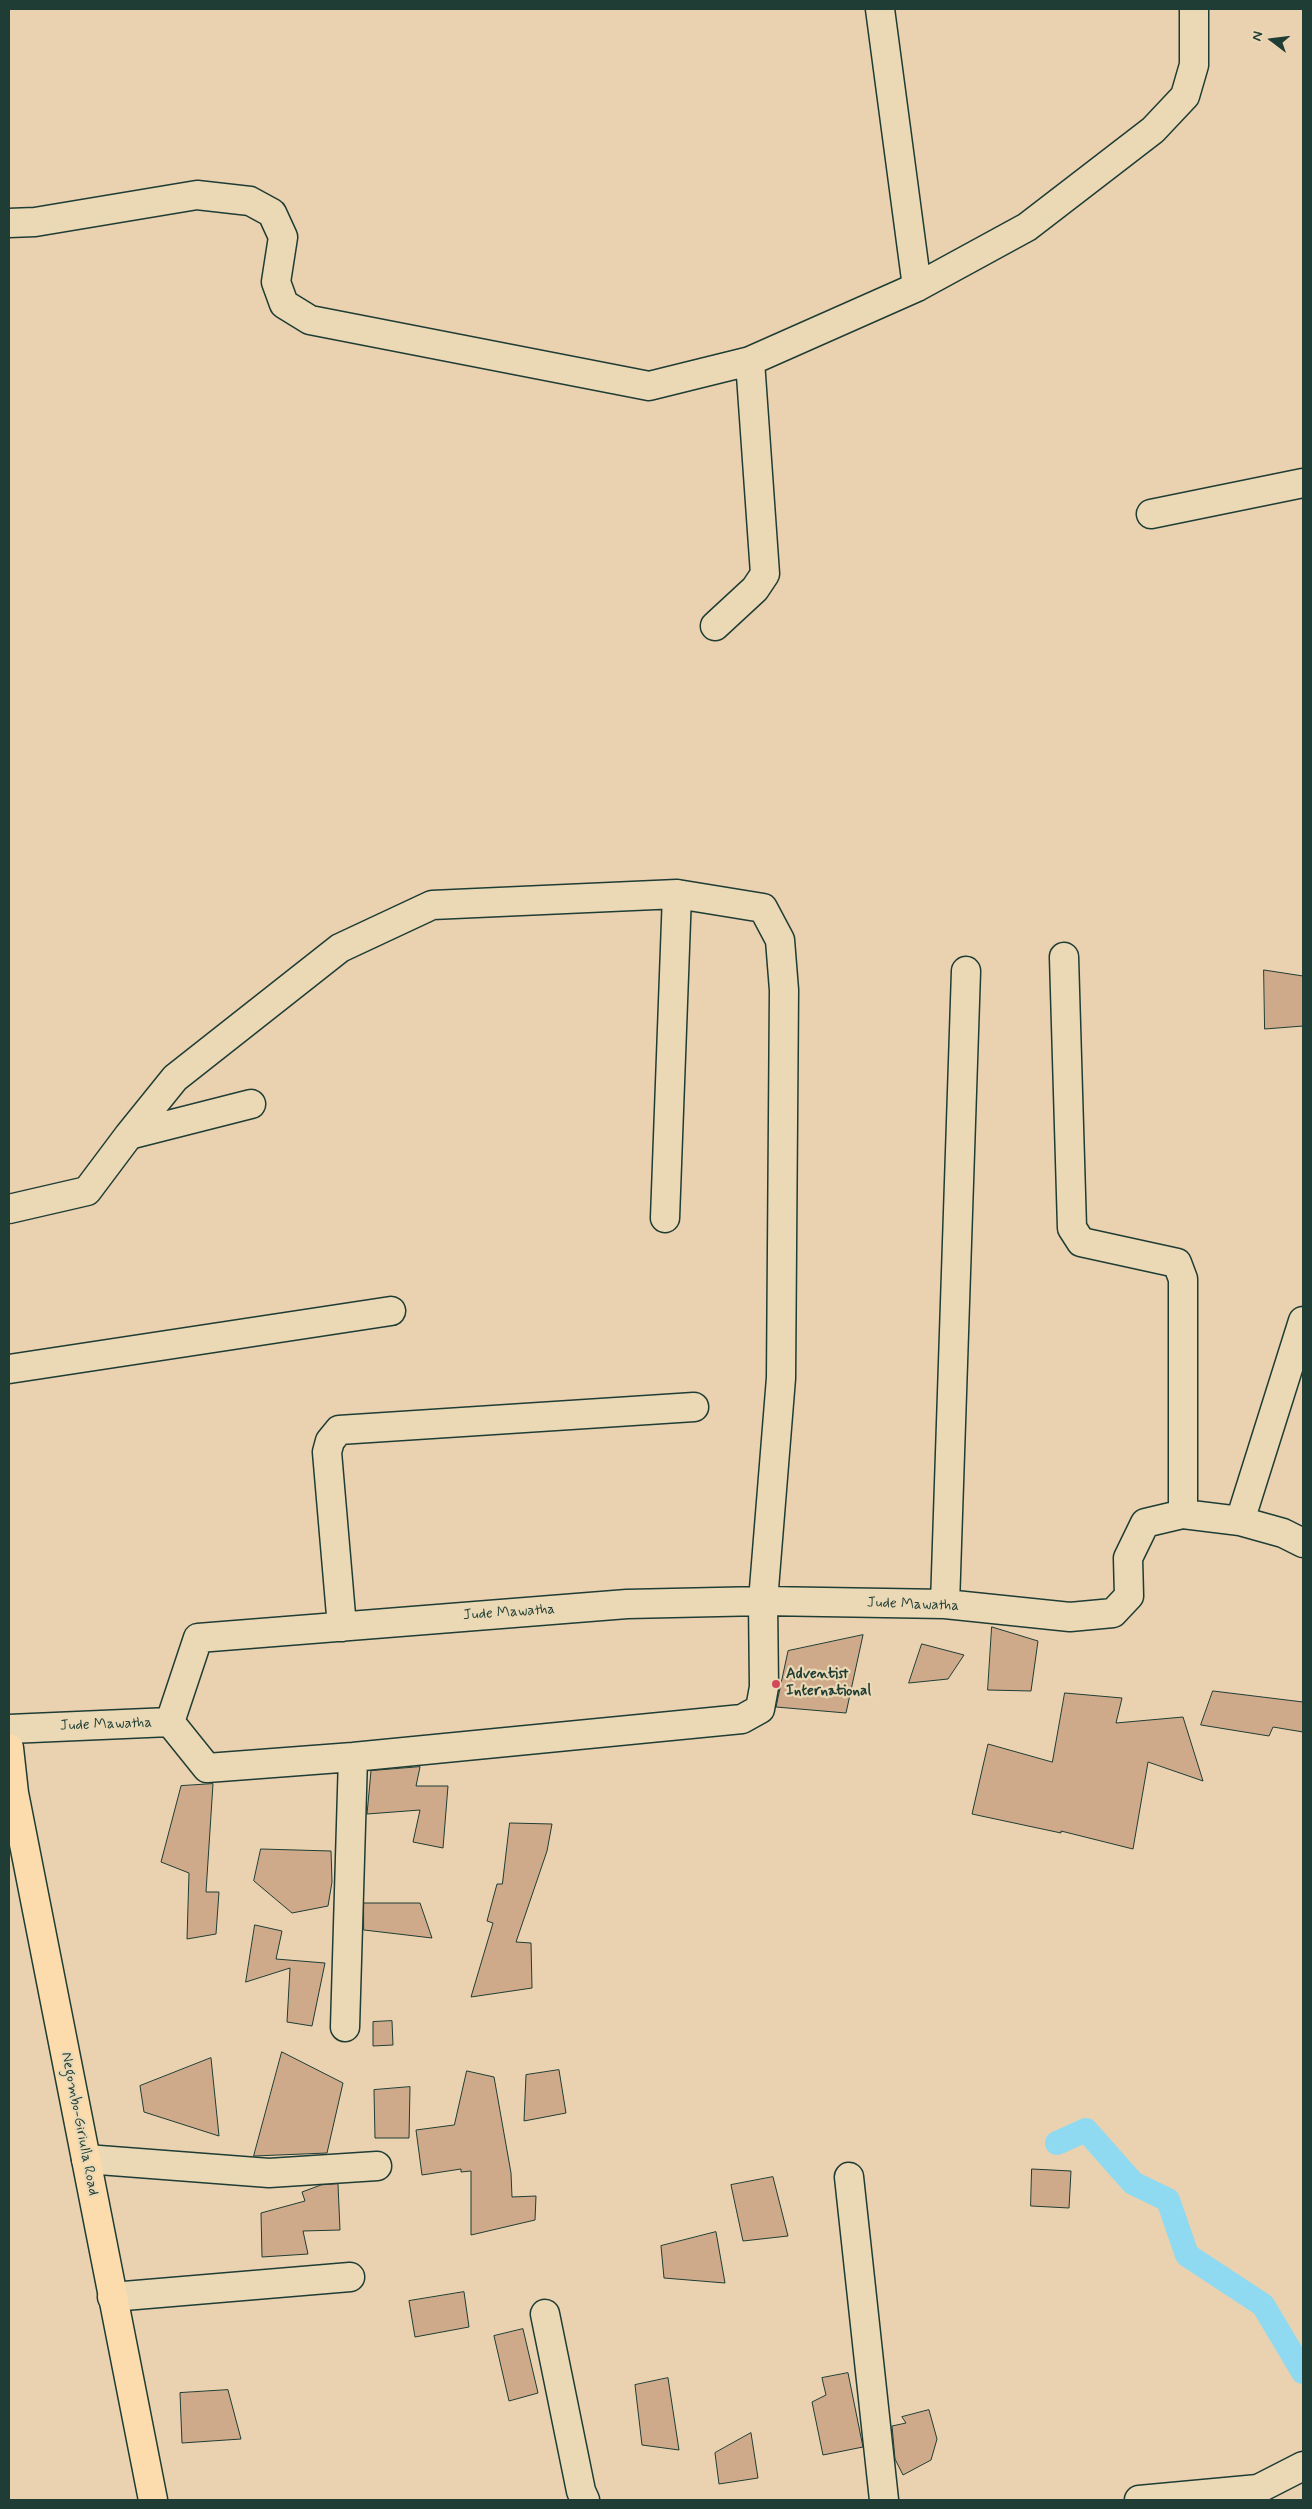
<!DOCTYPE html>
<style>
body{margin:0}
#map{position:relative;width:1312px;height:2509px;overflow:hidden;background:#ead2b0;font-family:Mynerve,sans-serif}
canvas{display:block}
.frame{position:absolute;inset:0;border:10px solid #1f3d34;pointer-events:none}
.north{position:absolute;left:1247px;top:15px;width:50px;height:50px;-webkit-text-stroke:4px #ebd9b6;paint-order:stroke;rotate:285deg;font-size:14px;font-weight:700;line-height:20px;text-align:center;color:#1f3d34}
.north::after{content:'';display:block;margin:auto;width:18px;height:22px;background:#1f3d34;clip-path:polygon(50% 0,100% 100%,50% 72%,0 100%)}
</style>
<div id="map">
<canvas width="1312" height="2509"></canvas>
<div class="frame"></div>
<div class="north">N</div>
</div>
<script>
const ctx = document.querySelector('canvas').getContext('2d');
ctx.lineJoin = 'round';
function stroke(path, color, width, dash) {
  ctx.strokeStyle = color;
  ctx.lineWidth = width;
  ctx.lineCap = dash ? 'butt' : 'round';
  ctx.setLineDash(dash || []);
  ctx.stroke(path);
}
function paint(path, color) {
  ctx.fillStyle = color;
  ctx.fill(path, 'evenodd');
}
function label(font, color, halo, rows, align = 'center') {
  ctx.font = font + ' Mynerve,sans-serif';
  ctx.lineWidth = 4.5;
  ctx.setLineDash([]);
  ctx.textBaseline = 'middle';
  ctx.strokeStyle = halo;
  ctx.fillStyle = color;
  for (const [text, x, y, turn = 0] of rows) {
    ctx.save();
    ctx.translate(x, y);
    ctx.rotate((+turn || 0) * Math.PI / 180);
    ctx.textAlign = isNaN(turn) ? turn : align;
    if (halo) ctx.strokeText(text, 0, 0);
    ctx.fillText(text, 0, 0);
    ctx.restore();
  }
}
stroke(new Path2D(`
 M1057,2143L1086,2130L1133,2183L1168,2200L1187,2255L1263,2305L1303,2372`), '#8fdaf0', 24);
const building = new Path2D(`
 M1264,970L1303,976V1026L1265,1029Z
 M992,1627L1038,1641L1031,1691L988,1690Z
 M863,1635L846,1713L776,1707L788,1651Z
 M922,1644L964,1655L948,1679L909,1683Z
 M1213,1691L1303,1702V1732L1273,1727L1269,1736L1201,1725Z
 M1065,1693L1122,1698L1116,1723L1183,1717L1203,1781L1148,1762L1133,1849L1061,1831V1833L972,1814L988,1744L1052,1762Z
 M420,1767L416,1786H448L443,1848L413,1842L420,1810L367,1814L371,1771Z
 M213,1784L206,1892H219L216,1934L187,1939L189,1873L161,1862L181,1786Z
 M510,1823L552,1824L547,1851L516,1942L531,1943L532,1988L471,1997L493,1923L487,1921L497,1884H502Z
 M261,1849L331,1851L332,1882L328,1906L292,1913L254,1881Z
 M364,1903H420L432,1938L364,1930Z
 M255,1925L282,1931L276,1959L325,1963L312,2026L287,2022L290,1968L246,1982Z
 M392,2021L393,2045L373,2046V2022Z
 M282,2052L343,2083L327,2153L254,2156Z
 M211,2058L219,2136L144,2112L140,2086Z
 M559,2070L566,2113L524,2121L526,2075Z
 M467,2071L494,2077L511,2173L512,2197L536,2196L535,2220L471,2235V2171L461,2172V2169L422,2175L416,2130L454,2125Z
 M410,2087L409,2138H375L374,2090Z
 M1032,2169L1071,2171L1069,2208L1031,2206Z
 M773,2177L788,2236L743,2241L731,2185Z
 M338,2184L340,2230L303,2231L308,2254L262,2257L261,2213L305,2201L302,2192L321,2185Z
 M716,2232L725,2283L664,2278L661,2246Z
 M464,2292L469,2327L415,2337L409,2301Z
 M523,2329L538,2393L509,2401L494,2336Z
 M848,2373L863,2447L823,2455L812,2402L826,2395L822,2378Z
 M668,2378L679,2450L642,2445L635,2385Z
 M228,2390L241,2439L182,2443L180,2393Z
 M929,2410L937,2439L931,2460L903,2475L895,2459L892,2426L906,2423L902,2417Z
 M751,2433L758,2478L719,2484L715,2453Z`);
paint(building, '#cea98a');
stroke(building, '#1f3d34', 1);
const minor = new Path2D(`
 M880,9L917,287
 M9,223L35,222L197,195L250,201L272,213L283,237L276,282L284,304L310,320L649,386L750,361L917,287L1027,227L1153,130L1185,96L1194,65V9
 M1151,514L1303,483
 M715,626L755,589L765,574L750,361
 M1064,957L1072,1228L1081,1242L1177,1263L1183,1279V1514
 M129,1135L175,1078L340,948L432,905L677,894L763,908L780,940L784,990L781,1378L763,1601L764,1687L760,1709L742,1719L353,1757L207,1768L170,1722
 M9,1209L87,1191L129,1135L251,1104
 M665,1218L677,894
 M9,1369L391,1311
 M1240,1521L1303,1321
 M945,1604L966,971
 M342,1627L327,1452L330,1441L339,1430L694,1407
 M9,1729L170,1722L198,1638L627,1604L763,1601L945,1604L1070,1617L1113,1613L1129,1596L1128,1558L1145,1523L1183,1514L1240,1521L1283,1533L1303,1543
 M345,2027L353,1757
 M86,2159L269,2173L377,2166
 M849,2177L884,2500
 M112,2297L350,2277
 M545,2314L581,2491L585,2500
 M1139,2500L1258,2489L1303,2466`);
const major = new Path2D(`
 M9,1748L14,1793L153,2500`);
stroke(minor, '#1f3d34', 31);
stroke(major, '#1f3d34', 31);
stroke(minor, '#ebd9b6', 28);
stroke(major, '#fcdcac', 28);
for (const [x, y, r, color] of [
 [776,1684,5,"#d1495b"]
]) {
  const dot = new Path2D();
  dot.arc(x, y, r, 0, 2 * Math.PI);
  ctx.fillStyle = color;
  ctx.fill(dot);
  stroke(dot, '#ebd9b6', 2);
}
label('15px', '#1f3d34', '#ebd9b6', [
 ["Jude Mawatha",913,1605,2],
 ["Jude Mawatha",509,1613,-4],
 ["Jude Mawatha",106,1725,-2],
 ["Negombo-Giriulla Road",79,2124,79]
]);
label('bold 15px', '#1f3d34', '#ebd9b6', [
 ["Adventist",786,1675],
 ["International",786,1692]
], 'left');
</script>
